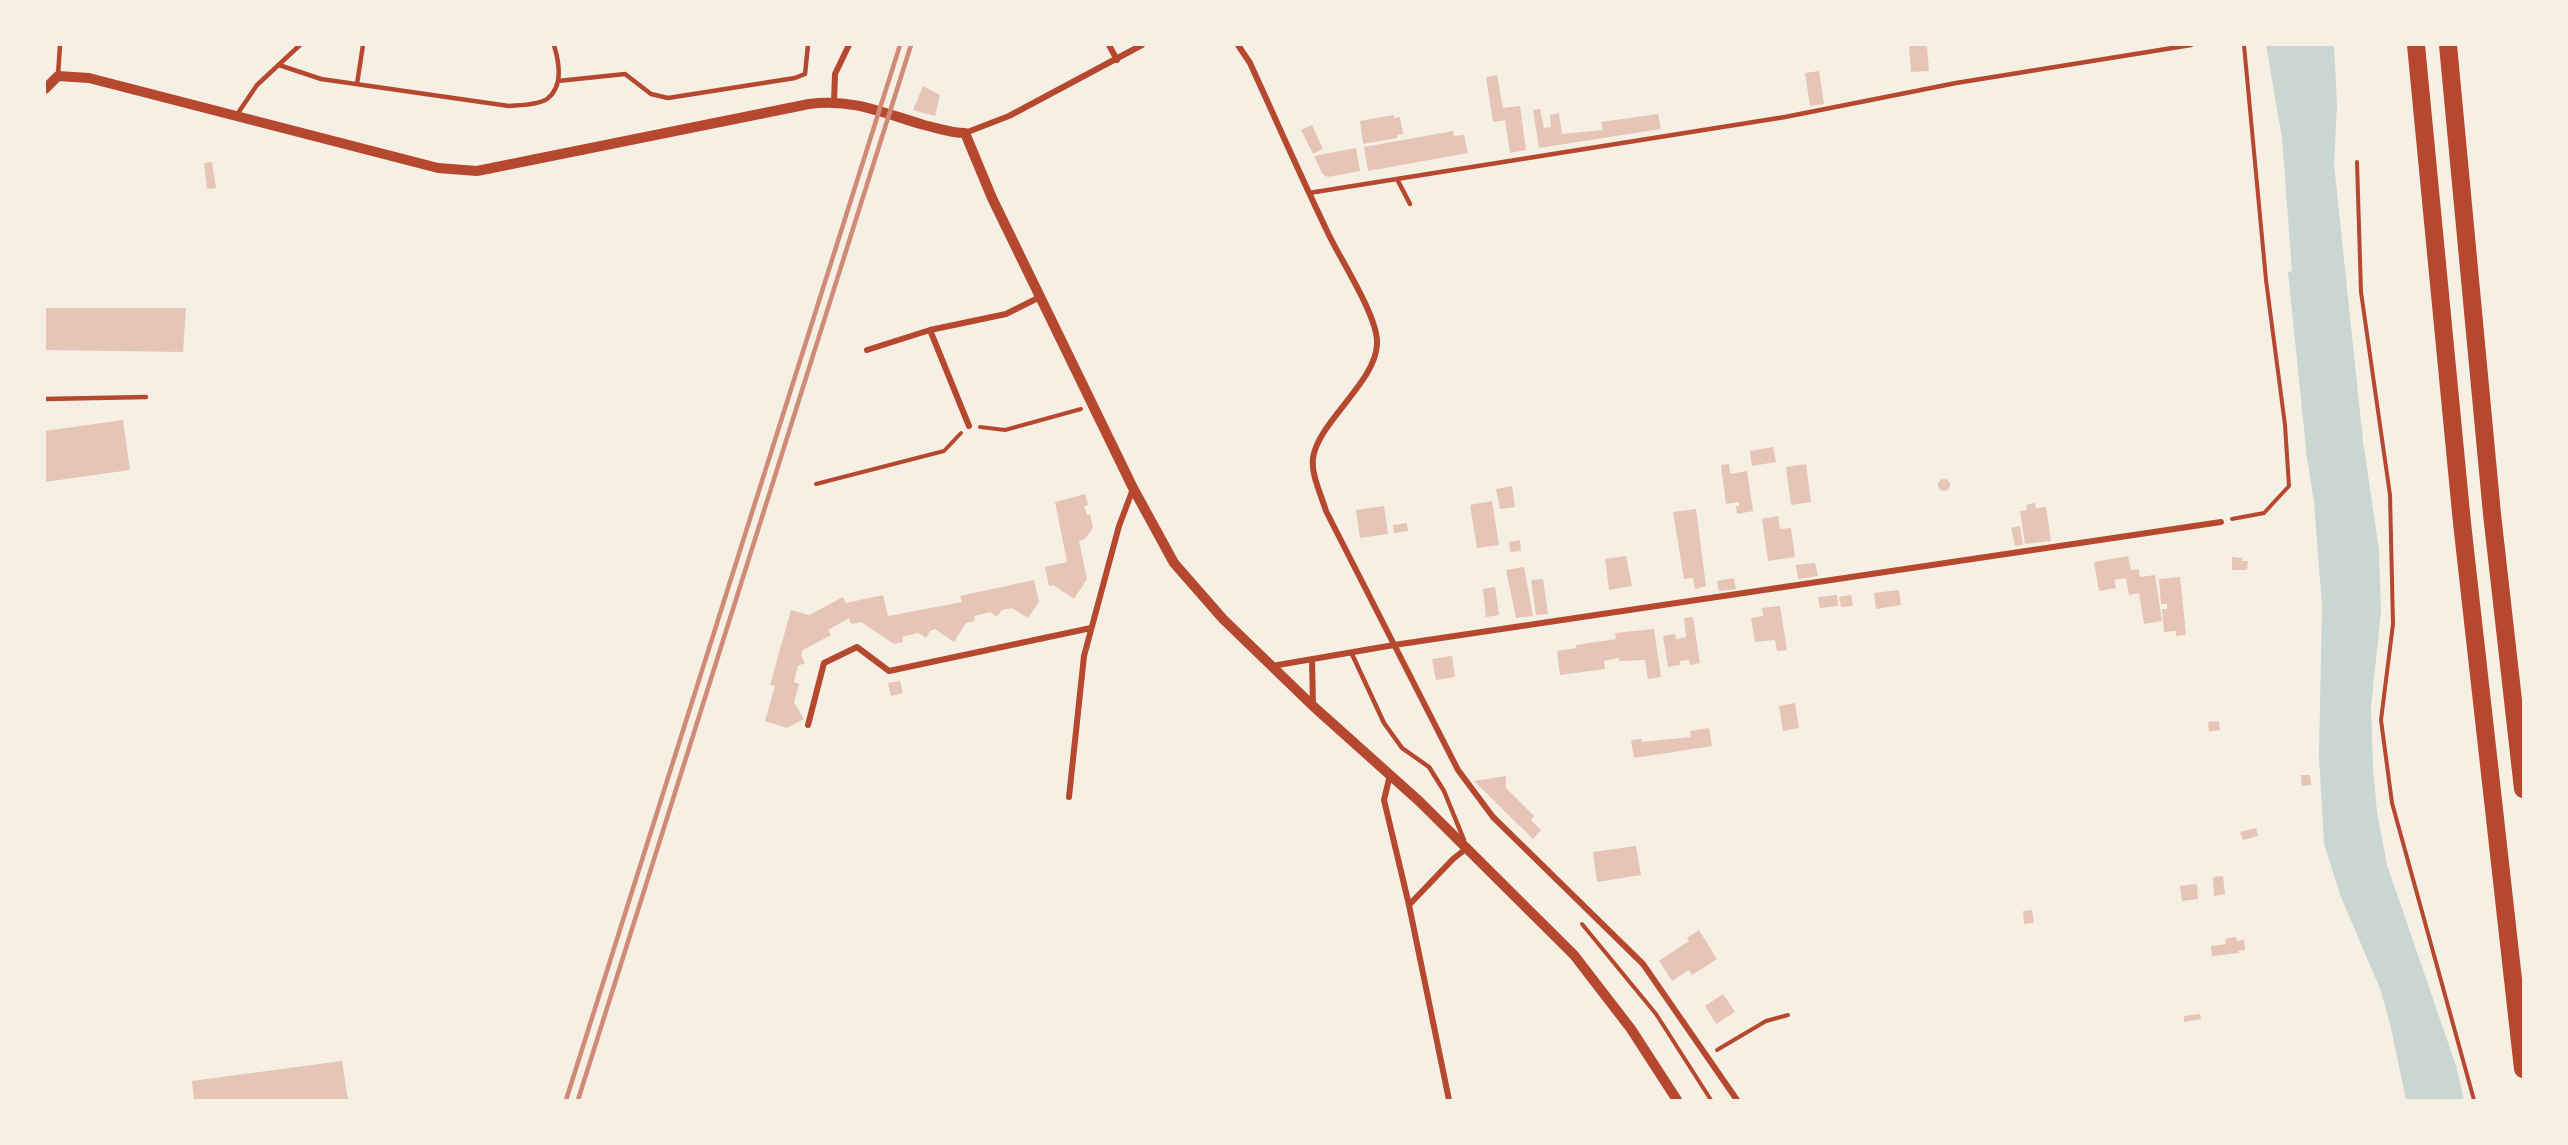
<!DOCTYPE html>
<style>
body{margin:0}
#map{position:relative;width:2568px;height:1145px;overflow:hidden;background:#f6efe4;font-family:Commissioner,sans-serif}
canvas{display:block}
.frame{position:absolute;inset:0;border:46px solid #f6efe4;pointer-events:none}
</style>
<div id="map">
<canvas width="2568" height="1145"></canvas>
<div class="frame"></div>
</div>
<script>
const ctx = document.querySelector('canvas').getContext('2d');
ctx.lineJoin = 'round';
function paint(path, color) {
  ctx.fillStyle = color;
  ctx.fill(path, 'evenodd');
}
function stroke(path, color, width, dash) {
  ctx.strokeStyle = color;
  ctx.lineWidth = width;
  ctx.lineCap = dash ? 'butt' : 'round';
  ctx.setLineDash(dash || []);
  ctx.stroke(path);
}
paint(new Path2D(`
 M2266,45H2334L2337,105L2334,164L2363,441L2379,550L2381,612L2371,706L2373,768L2377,812L2387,865L2456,1066L2464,1100H2406L2391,1028L2381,991L2341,897L2324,844L2319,756L2322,606L2314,502L2307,458L2288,272L2292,271L2282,138Z`), '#c9d6d2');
paint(new Path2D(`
 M1909,45H1927L1929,71L1911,72Z
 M1819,71L1824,104L1810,106L1805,73Z
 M1497,75L1503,108L1520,106L1526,150L1510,153L1505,120L1493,122L1486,77Z
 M923,86L940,95L935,116L913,110Z
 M1540,109L1544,128L1551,127L1550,115L1559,113L1562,134L1603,130L1601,122L1658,114L1661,129L1539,148L1533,110Z
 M1394,115V118L1400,117L1403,134L1397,135V138L1363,144L1360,121Z
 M1312,125L1323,149L1313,154L1301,130Z
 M1453,131L1454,136L1464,135L1468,153L1368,171L1364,147Z
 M1356,148L1360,171L1327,177L1322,173L1314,156Z
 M212,162L216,188L207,189L204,163Z
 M45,308H186L183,352L45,350Z
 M123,420L130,470L45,482V431Z
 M1773,447L1776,462L1752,466L1750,451Z
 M1729,464L1730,474L1747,471L1753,511L1737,514L1736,506H1739V502L1726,504L1721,465Z
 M1806,464L1811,502L1791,505L1786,467Z
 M1938 485a6 6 0 1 1 12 0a6 6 0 1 1-12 0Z
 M1512,486L1515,507L1500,509L1496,489Z
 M1085,494L1088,505L1084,506L1087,515L1090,514L1093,528L1085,539L1079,541L1087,579L1074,599L1053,585L1049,586L1045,567L1067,562L1055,502Z
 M1492,501L1499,545L1477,548L1470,505Z
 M2035,503L2036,508L2046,507L2051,541L2025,544L2020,511L2027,510L2026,505Z
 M1384,506L1388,534L1360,538L1356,510Z
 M1696,509L1706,586L1695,589L1693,578L1684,579L1673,512Z
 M1778,516L1780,529L1791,528L1795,557L1768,561L1762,519Z
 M1407,523L1408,531L1394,533L1393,525Z
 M2020,526L2023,545L2015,546L2011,528Z
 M1520,540L1521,551L1510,552L1509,542Z
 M1626,556L1632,586L1609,590L1605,559Z
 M2128,556L2131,570L2139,569L2140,577L2155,575L2162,621L2144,624L2139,593L2129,595L2126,578L2114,580L2116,588L2099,591L2094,562Z
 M2232,557L2242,558V561H2248L2247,570H2232Z
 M1815,563L1818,576L1798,579L1796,565Z
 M1524,567L1533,616L1516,618L1506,570Z
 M2180,577L2186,635L2176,636V631L2164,632L2162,609H2167V604H2161L2159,579Z
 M1734,578L1736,589L1719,591L1717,581Z
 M1543,579L1548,614L1536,615L1531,580Z
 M1034,580L1039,602L1028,618L1012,608L1002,610L997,617L990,612L974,616L975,621L966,623L954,642L935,629L930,631L926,638L918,633L902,637L903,642L894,644L861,622L851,624L849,618L828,630L831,635L803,650L801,655L805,663L798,666L794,682L799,684L794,702L804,719L787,728L765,721L775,686L770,685L791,610L809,615L843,597L846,603L883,595L888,616L962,602L960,596Z
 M1495,587L1499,615L1486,617L1483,589Z
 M1899,590L1901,605L1876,609L1874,593Z
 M1837,595L1838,606L1820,608L1818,597Z
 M1851,595L1853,606L1841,607L1839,597Z
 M1780,606L1787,650L1777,651L1775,640L1755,642L1751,618L1763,616L1762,608Z
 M1693,617L1700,663L1690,665L1689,660L1680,661V665L1668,667L1663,636L1675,634L1676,639L1686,637L1684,618Z
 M1654,629L1661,677L1648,679L1645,660L1619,661V658L1604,661L1605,669L1560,675L1557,651L1576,648V645L1616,639L1615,633Z
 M1452,656L1455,677L1436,680L1432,659Z
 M900,681L903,693L891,696L888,683Z
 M1795,703L1799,728L1783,731L1779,706Z
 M2219,721L2220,730L2209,732L2208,722Z
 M1709,728L1712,746L1634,758L1631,740L1642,739V742L1691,737L1690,731Z
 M2301,775H2310L2311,785L2302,786Z
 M1506,776V788L1534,816L1531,820L1541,830L1533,839L1474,781Z
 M2256,828L2258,836L2243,840L2240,832Z
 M1636,846L1641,875L1597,882L1593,852Z
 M2223,876L2225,894L2214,896L2213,877Z
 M2197,884L2198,899L2182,901L2180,886Z
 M2032,910L2034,923L2024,924L2023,911Z
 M1699,930L1717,959L1692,975L1689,970L1672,981L1659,961L1689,941L1687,938Z
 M2236,937L2237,941L2244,940L2245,950L2238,951L2239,953L2212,956L2211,946L2226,944L2225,939Z
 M1723,994L1735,1012L1716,1024L1705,1006Z
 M2200,1014L2201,1019L2184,1022V1016Z
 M342,1061L348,1100H194L192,1081Z`), '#e6c5b7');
stroke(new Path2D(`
 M2357,162L2361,292L2390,495L2393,624L2381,720L2392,803L2474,1100
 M980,427L1005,430L1081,409
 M816,484L944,451L961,433
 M2232,519L2264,513L2289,486L2285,425L2266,280L2244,45
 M1582,924L1656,1014L1711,1100
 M1717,1050L1766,1021L1788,1015`), '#b5482f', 4);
stroke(new Path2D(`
 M279,65L321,79L509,106C520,105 538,105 547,99C564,86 559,62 554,45
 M58,75L60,45
 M558,81L625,74L651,94L668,98L795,78L805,74L808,45
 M357,84L363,45
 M236,116L257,85L300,45
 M1397,179L1410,204
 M1309,193L1785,117L1956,83L2191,45
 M45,399L146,397
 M1351,652L1384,723L1402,748L1429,767L1444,791L1464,840`), '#b5482f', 4.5);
stroke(new Path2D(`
 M1109,45L1117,60
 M1238,45L1250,63C1276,120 1301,177 1328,233C1340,259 1379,318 1377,344C1376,382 1318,422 1313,458C1311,475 1321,494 1326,511L1458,770L1493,817L1643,964L1737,1100
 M834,102L835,74L849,45
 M965,133L1009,116L1142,45
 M930,330L969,426
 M867,350L930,330L1006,314L1040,297
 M1312,659L1313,706
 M1272,666L1394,645L2221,522
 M808,725L824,663L857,647L889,671L1091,628
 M1390,775L1384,800L1409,905L1449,1100
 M1069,797L1084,656L1119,526L1133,489
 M1409,905L1453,859L1467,848`), '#b5482f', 6);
stroke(new Path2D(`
 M45,89L58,76L89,78L438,168L477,171L809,104C852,98 883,113 924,125C937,128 951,133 965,133L992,198L1133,488L1174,563L1223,619L1313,706L1419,801L1574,955L1631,1029L1677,1100`), '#b5482f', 10);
stroke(new Path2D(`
 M2416,45L2462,523L2523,1069
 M2448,45L2492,514L2523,789`), '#b5482f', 18);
stroke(new Path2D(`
 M566,1100L900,45
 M578,1100L911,45`), '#cf8b77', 4.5);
</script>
